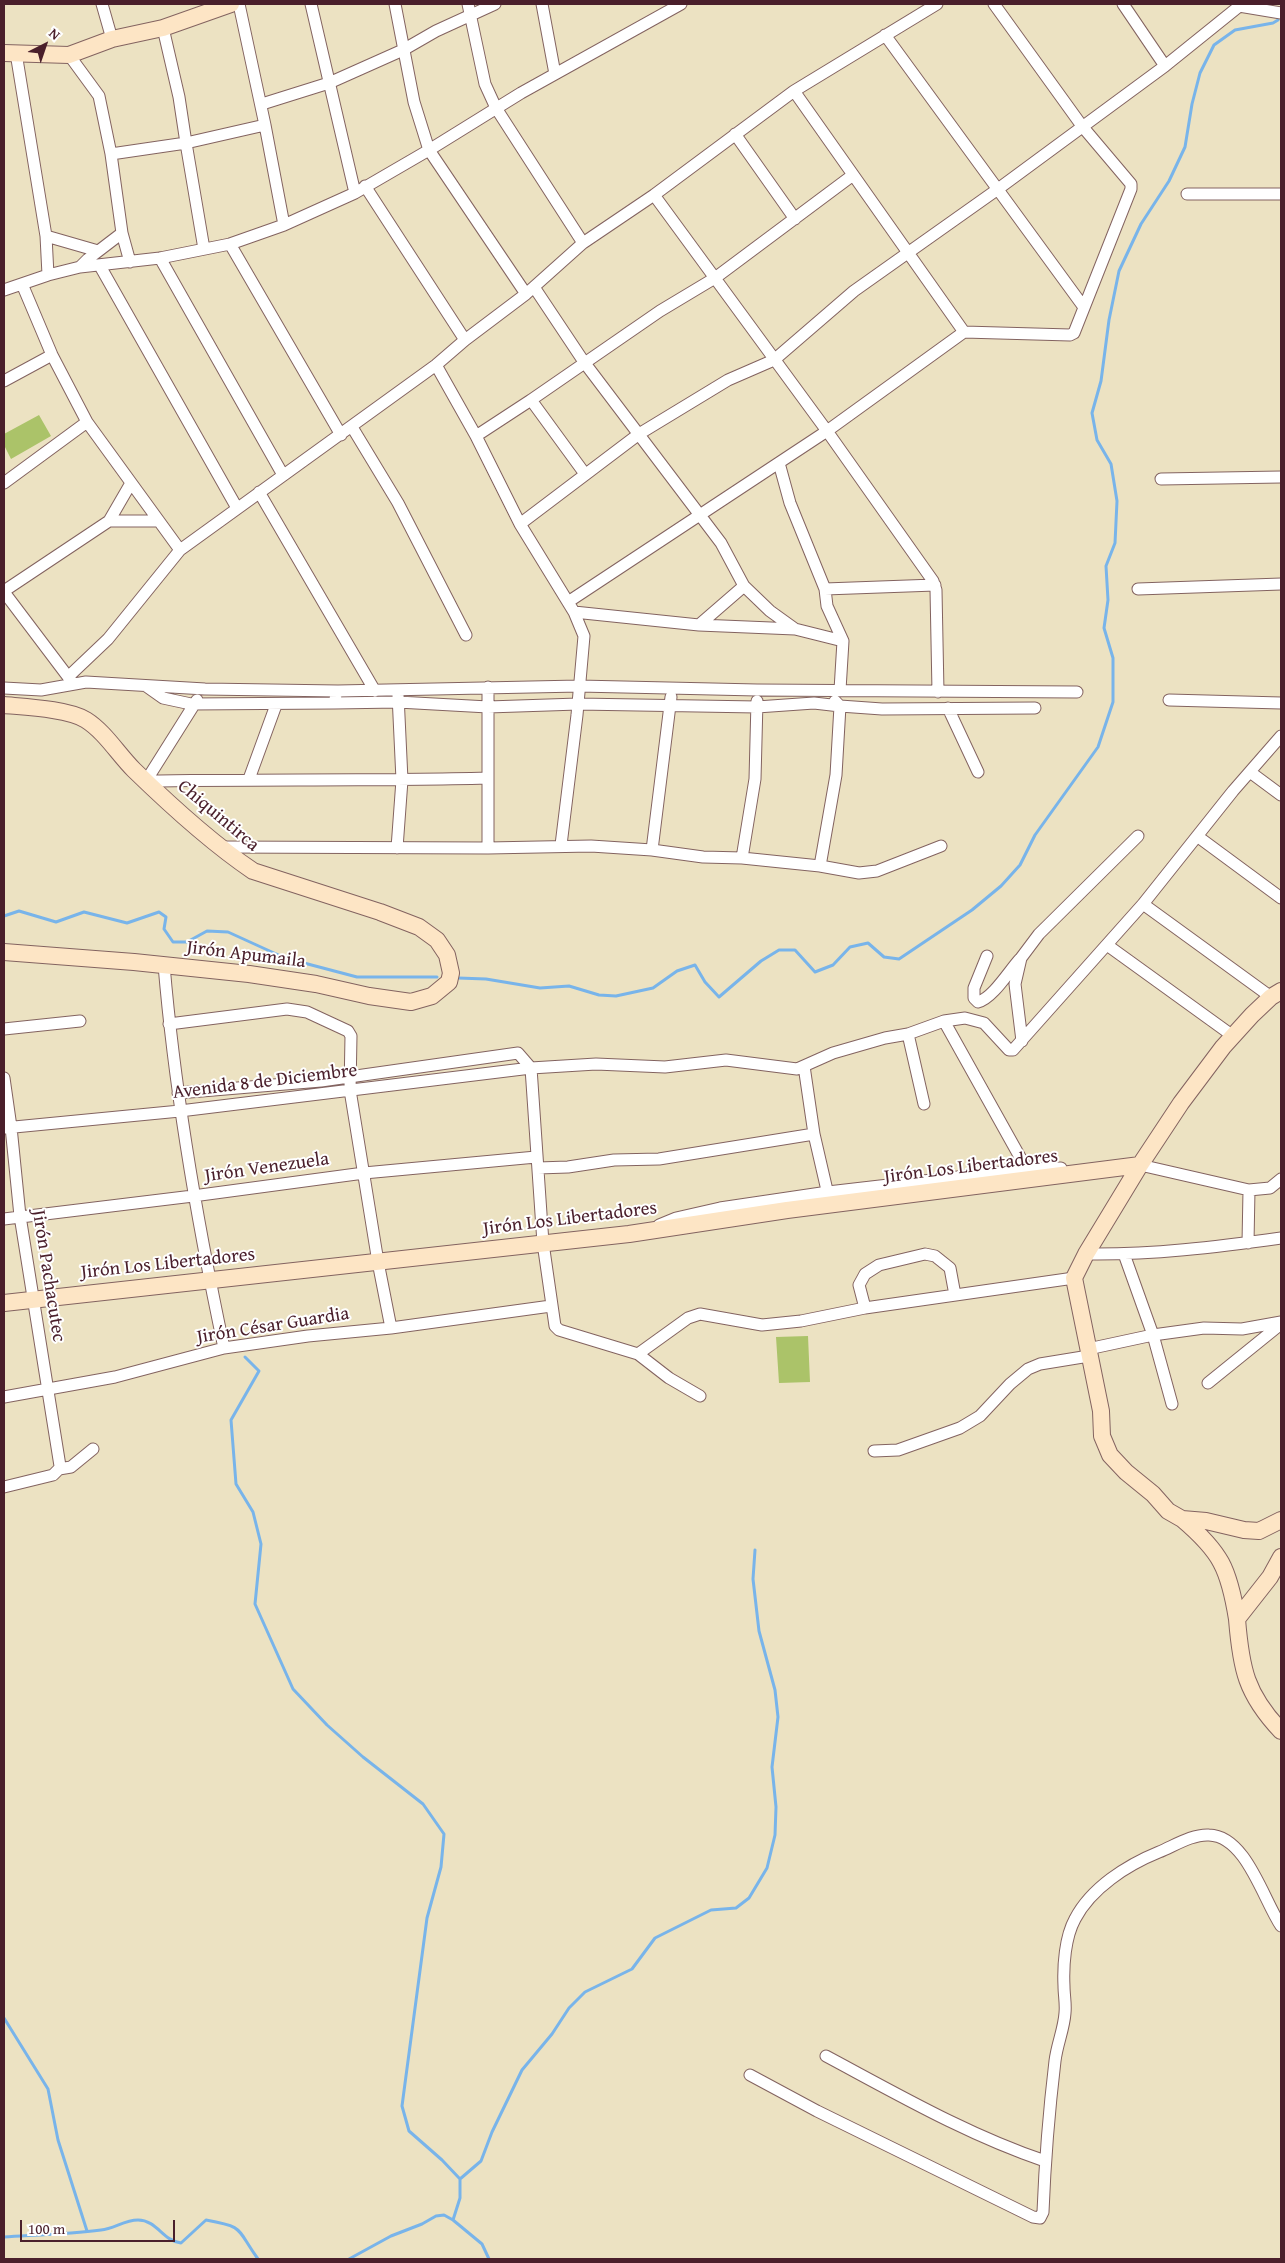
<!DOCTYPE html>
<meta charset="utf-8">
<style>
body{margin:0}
#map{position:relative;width:1285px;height:2263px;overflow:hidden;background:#ece2c2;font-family:"Gentium Book Plus",serif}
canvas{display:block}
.frame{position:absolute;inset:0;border:5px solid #4a1f2b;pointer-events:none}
.north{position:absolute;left:20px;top:20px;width:50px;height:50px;-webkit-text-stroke:4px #fff;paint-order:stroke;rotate:41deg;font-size:14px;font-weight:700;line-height:20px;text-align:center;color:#4a1f2b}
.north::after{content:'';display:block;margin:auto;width:18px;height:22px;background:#4a1f2b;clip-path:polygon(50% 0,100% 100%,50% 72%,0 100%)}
.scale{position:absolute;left:20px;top:2220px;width:155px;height:22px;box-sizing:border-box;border:2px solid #4a1f2b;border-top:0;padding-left:6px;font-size:15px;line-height:18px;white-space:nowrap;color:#4a1f2b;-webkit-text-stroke:4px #fff;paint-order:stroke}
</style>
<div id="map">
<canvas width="1285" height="2263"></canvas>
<div class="frame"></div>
<div class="north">N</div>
<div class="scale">100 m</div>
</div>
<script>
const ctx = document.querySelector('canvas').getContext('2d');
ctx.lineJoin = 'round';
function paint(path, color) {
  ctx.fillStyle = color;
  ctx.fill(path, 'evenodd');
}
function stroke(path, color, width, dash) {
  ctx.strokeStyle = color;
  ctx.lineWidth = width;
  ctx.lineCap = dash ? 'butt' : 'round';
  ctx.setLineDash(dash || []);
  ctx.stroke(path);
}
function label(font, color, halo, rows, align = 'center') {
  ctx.font = font + ' "Gentium Book Plus",serif';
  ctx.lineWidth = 4;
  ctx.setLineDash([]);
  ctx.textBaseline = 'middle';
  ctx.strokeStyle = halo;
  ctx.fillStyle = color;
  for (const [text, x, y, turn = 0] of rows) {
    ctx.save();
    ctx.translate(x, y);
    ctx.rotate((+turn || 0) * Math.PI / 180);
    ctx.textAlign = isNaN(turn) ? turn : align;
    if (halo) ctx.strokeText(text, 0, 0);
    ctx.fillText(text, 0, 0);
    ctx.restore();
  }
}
paint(new Path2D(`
 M39,415L51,436L11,459L4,445V434Z
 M808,1336L810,1382L779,1383L776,1337Z`), '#abc369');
stroke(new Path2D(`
 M4,916L19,911L56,922L84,912L127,923L159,912L166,917L164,929L173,942H187L207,931L228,932L285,958L357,977H437
 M458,978L486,979L540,988L569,986L599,995L616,996L653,988L677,971L695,965L705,982L719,997L761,961L779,950H795L815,972L833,965L850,947L868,943L884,957L899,959L972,910L1001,886L1020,865L1035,835L1098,747L1113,702V658L1104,628L1108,600L1106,566L1115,543L1117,501L1111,464L1097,440L1092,413L1101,381L1109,320L1119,271L1141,224L1169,181L1185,147L1192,104L1200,73L1214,45L1235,30L1273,23L1278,20
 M245,1357L259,1371L231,1420L236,1484L253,1512L261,1544L255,1604L293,1689L327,1725L363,1757L423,1804L444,1834L441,1867L427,1918L402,2106L409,2131L442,2160L460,2179V2198L453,2220
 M4,2018L48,2089L58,2140L87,2231
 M460,2179L481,2161L492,2132L522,2070L552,2034L569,2008L585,1992L632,1969L655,1938L711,1910L736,1908L749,1898L767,1868L775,1835L776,1807L772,1767L778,1717L775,1690L759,1631L753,1579L755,1550
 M4,2237C36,2235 69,2234 101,2230C114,2229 124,2220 138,2220C157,2220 163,2241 181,2243L206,2220C246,2227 236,2229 258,2259
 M349,2259L391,2236L422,2224L436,2216L444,2215L453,2220L482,2244L489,2259`), '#78b4ea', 3);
const street = new Path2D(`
 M102,4L112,39
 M311,4L355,193
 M395,4L414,102L429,150L526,294
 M468,4L485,84L496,108L583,243
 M542,4L555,74
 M1123,4L1165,66
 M1238,4L1239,6L1281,13
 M163,28L179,97L186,143L265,125L239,4
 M885,35L1083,306
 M16,53L46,236L48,275
 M69,55L99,96L111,154L122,233L130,262
 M794,91L964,332
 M262,104L329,83L403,50L436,31L495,4
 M265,125L284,225
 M735,134L795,219
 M111,154L186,143L204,249
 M365,186L465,340
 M1187,194H1281
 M654,195L827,431L933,581L936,590L938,692
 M46,236L98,251
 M230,244L341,435
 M160,258L283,475
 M100,266L237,508
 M80,267L88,259L122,233
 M22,284L52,355L87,422L180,550
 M534,287L584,362L721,543L744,586L770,611L795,629
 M4,290L48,275L80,267L160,258L230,244L284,225L355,193L429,150L521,93L681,4
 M436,365L476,436L520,524L574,612L584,636L577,715L561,845
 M4,381L52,355
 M531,400L585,474
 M352,427L398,503L466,635
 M476,436L531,400L660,311L715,278L853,175
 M779,463L790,503L825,589
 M1161,479L1281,477
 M4,483L87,422
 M259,492L375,691
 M109,521H159
 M520,524L639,434L728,380L774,360L854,291L998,189L1165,66L1242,4
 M1138,589L1281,584
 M4,591L109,521L131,483
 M4,592L72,682
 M568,602L827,431L964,332L1070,335L1074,333L1131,189V184L1082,126L994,4
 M574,612L699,625L795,629L843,641
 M699,625L744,586
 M68,677L108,639L180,550L436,365L465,340L526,294L583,243L654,195L794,91L937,4
 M146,686L163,698L191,704L334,703L336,695
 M4,688L41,690L86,682L205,689L338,691L579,686L757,690L1077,692
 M840,690L843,641L827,606L825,589L935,585
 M1169,700L1281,703
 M835,701L840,706L882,709L1035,708
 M334,703L398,702L488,707L578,704L757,707L814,703L840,706L836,775L820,866
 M948,708L978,772
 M1250,772L1281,795
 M249,779L276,705
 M146,781C260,779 374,781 488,778
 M146,781L197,700
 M1197,836L1281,898
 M219,847L488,848L591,846L652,850L703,857L742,858L820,866L859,873L877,871L941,846
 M397,848L402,780L398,695
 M488,848V687
 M652,850L671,697
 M742,858L755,779L757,701
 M1143,904L1271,997
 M1107,945L1233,1036
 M987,956L974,988V998L978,1002C993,998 1009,971 1020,959
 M164,965C175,1095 197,1221 224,1348
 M944,1021L1030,1175
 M169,1024L287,1009L307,1012L348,1031L351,1036L350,1090L378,1262L391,1328
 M4,1029L80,1021
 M908,1034L924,1104
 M1022,1041L1015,984L1021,958L1039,934L1138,836
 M804,1066L814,1134L829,1199
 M4,1078L11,1127L20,1216L60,1466L59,1469L53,1475L4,1487
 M178,1093L321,1081L518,1053L531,1068L543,1243L555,1326L559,1330L638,1354L669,1378L700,1396
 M4,1128L180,1111L531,1068L596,1064L665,1067L726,1060L797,1069L833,1053L885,1038L908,1034L944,1021L965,1018L984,1023L1009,1050H1013L1143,904L1233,791L1281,736
 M1140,1165L1249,1190L1248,1243
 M538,1168L568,1167L614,1160L659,1159L814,1134
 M1249,1190L1270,1188L1281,1179
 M4,1219L193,1196L364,1173L536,1157
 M659,1225L676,1218L720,1208L828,1192L1027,1169L1061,1168
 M1086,1254C1151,1255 1217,1247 1281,1238
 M1124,1254L1153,1335L1204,1328L1242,1329L1281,1322
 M865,1308L859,1285L865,1274L879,1265L925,1254L935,1256L950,1268L955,1295
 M1088,1349L1153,1335L1172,1404
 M638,1354L688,1318L700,1314L762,1325L801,1321L865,1308L1074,1278
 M1208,1383L1281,1324
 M4,1397L115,1377L224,1348L308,1336L391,1328L551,1306
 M874,1451L898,1450L960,1428L980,1416L1010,1384L1028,1369L1040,1364L1089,1356
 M59,1469L71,1467L93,1449
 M826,2056C897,2094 968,2135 1045,2161
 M750,2075L817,2111L1033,2217L1040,2218L1043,2212C1045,2161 1049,2111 1055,2061C1057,2044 1064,2029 1065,2013C1066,2004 1064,1995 1064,1986C1063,1966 1065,1937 1075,1919C1091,1888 1127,1865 1159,1852C1174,1846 1192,1834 1209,1835C1246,1836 1263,1899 1281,1926`);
const secondary = new Path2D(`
 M4,53L69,55L112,39L163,28L231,4
 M4,705C25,707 69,709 86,720C105,732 118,754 134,770C171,806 210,842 253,871L380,912L419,927L437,940L447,955L451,973L449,982L432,996L411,1002L369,996L316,984L249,974L134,962L4,952
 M1281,991L1271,997L1252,1015L1223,1047L1181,1103L1140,1165L1086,1254L1074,1278L1101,1411L1102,1436L1110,1455L1126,1472L1153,1494L1168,1511L1182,1519L1206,1521L1244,1530L1259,1531L1281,1520
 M4,1303L629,1234L787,1210L1140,1165
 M1182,1519C1221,1552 1229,1569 1237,1619
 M1281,1557L1270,1577L1237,1619C1241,1669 1246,1694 1281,1731`);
stroke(street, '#836360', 13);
stroke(secondary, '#836360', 18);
stroke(street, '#fff', 11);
stroke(secondary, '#fde5c5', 16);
label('19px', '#4a1f2b', '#fff', [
 ["Chiquintirca",218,816,40],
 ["Jirón Apumaila",246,955,7],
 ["Avenida 8 de Diciembre",265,1082,-7],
 ["Jirón Los Libertadores",971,1167,-7],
 ["Jirón Venezuela",267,1168,-8],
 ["Jirón Los Libertadores",570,1219,-7],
 ["Jirón Los Libertadores",168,1264,-6],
 ["Jirón Pachacutec",48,1276,81],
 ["Jirón César Guardia",273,1326,-9]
]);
</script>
